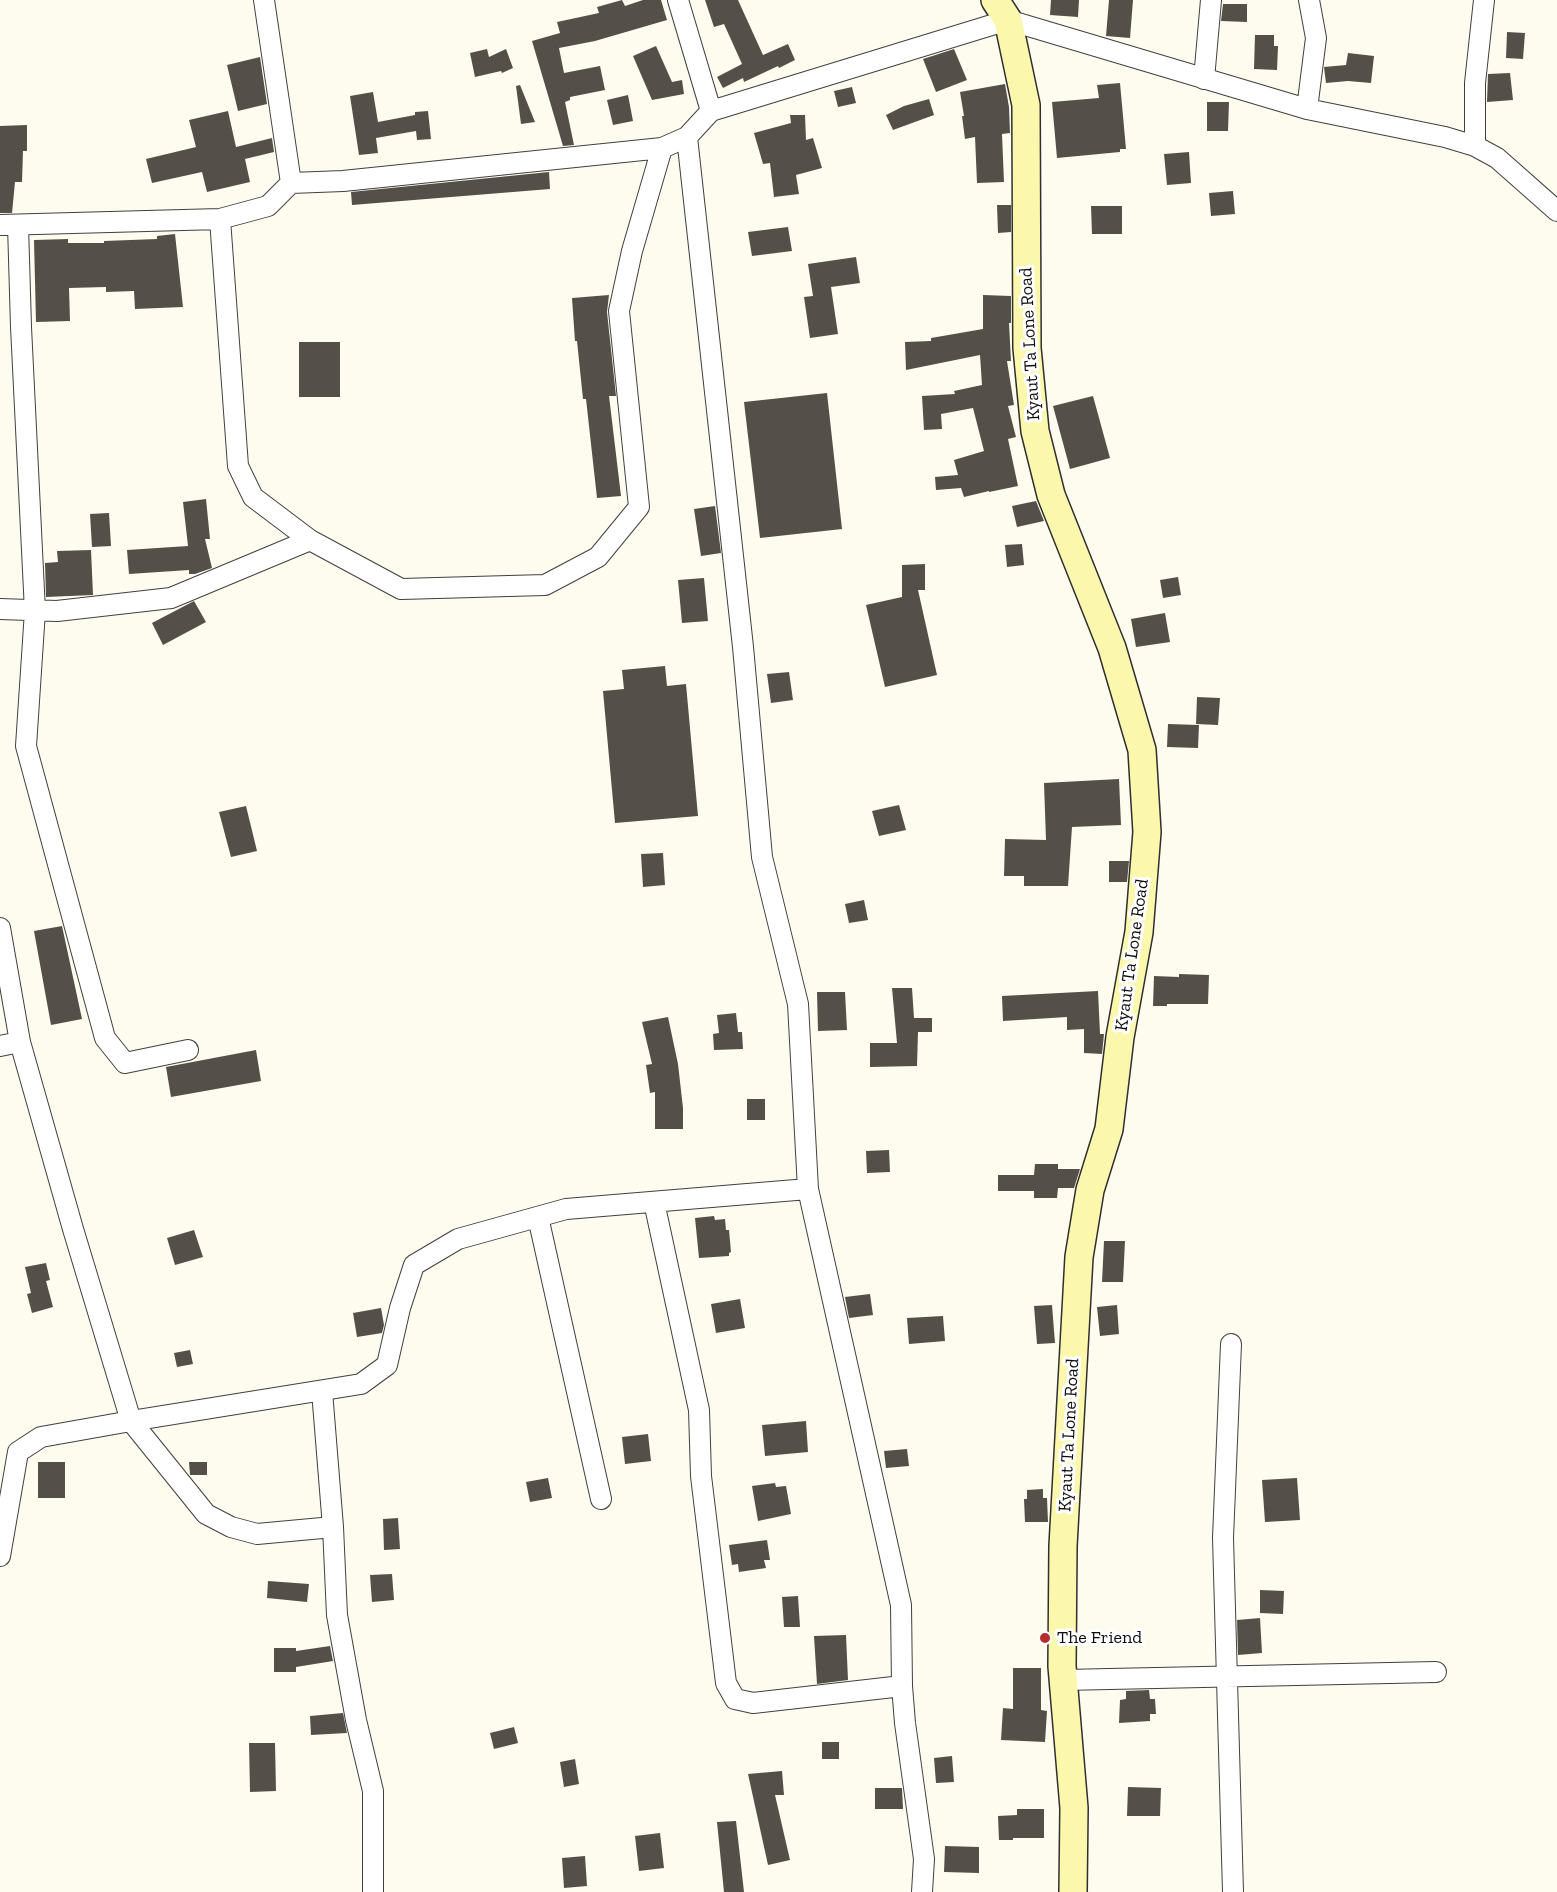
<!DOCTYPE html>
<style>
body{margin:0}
canvas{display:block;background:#fefcee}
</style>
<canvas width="1557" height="1892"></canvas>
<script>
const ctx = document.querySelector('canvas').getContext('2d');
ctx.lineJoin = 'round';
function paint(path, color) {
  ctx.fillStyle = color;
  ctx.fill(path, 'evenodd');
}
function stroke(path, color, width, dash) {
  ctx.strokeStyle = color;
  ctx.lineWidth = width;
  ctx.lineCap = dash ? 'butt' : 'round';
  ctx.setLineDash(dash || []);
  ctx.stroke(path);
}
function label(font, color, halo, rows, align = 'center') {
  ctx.font = font + ' "Zilla Slab",serif';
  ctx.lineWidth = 6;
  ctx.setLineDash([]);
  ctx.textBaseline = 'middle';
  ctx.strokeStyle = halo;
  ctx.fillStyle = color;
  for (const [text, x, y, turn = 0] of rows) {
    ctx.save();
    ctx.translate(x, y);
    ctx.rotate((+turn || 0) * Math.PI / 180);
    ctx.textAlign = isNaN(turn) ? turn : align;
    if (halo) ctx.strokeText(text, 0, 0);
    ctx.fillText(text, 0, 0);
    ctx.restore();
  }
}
paint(new Path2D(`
 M622,0L625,6L643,0H661L667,20L595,41L559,48L564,73L600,66L605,90L570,97V100L565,102L574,145L563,146L532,41L560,33L557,22L599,13L597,7Z
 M705,0H738L763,55L788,44L795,60L779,68L778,66L744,82L743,78L723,88L717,77L742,64L724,24L714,27Z
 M1051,0H1079L1078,17L1050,15Z
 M1109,0H1133L1130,38L1106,36Z
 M1223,4H1247V22L1221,21Z
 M1507,32L1525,33L1523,59L1506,58Z
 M1255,35H1274V46H1278L1277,70L1254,69Z
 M656,46L672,82L682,80L684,94L652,100L633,56Z
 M487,49L489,57L506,49L513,68L502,73L501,71L475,77L470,53Z
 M954,49L967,80L936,92L923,59Z
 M1348,53L1374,56L1371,83L1348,81L1326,83L1324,67L1346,65Z
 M260,57L267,104L238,111L227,65Z
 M1510,73L1513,100L1487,102L1488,74Z
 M1120,83L1126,149H1120V152L1057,158L1052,102L1099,98L1097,85Z
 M1005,84L1009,107L1010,133L1002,134L1004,182L977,183L975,137L965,139L962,116H964L960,92Z
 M520,85L535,122L521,124L516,86Z
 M852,87L856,103L838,107L834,91Z
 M373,92L378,122L415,115V112L428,111L431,139L417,140L416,131L376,138L378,153L359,155L350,96Z
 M628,95L633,121L613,125L607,100Z
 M929,99L934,115L893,130L886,115L904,106Z
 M1207,102H1229L1228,131H1207Z
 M228,111L236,147L272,138L274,152L245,159L250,182L207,192L202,172L152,183L146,159L196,147L189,120Z
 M790,115H805L806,140L813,138L822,168L796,175L799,194L774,197L770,163L763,164L754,133L791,123Z
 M27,125V151H23L22,182H15L12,213H0V126Z
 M1189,152L1191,183L1167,185L1164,154Z
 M549,172L550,189L352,205L351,192Z
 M1233,191L1235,214L1211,216L1209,193Z
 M997,205H1011V232L998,233Z
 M1091,206H1122V234H1092Z
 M788,227L792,251L752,256L748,232Z
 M175,234L183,307L135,309L134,291L106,292V287L69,288L70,321L36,322L34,240L68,239V243H104V241L157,239V236Z
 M856,257L860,283L831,287L838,334L810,338L804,297L813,296L808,264Z
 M609,295L607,312L616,396H609L621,496L597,498L586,399H583L577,341H575L572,298Z
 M983,295L1011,296V323H1009L1011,361H1007L1014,405L1008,406L1016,437L1008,439L1018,486L989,492V491L964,497L961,488L936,490L935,477L958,475L954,460L984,451L973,408L941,414L942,429L924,430L922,396L955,394L954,391L982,385L980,355L906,370L905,342L931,341V338L983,329Z
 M299,342H340V397H299Z
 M827,393L842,529L760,538L744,402Z
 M1093,396L1110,458L1070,469L1053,406Z
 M206,499L210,539H205L212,568L195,574H189V570L129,574L127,550L188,546L183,502Z
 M1036,501L1044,521L1017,527L1012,506Z
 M715,506L721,553L701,556L694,509Z
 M109,513L111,546L92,547L90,514Z
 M1022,544L1024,565L1007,567L1005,545Z
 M91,550L93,595L46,597L45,563L58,562L57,551Z
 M925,564V590H918L937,675L885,687L866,605L902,597V565Z
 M1178,577L1181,595L1163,598L1160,580Z
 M704,578L708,621L682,623L678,580Z
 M194,601L206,622L163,645L152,623Z
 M1165,613L1170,642L1136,647L1131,619Z
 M665,666L667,686L686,684L698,816L615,823L603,691L624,689L622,670Z
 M789,672L793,700L771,703L767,674Z
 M1197,697L1220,698L1218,725L1196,724Z
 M1168,724L1199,725L1198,748L1167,747Z
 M1119,779L1121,825L1072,827L1068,886H1024V876H1004L1005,839L1046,840L1044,783Z
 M899,805L906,830L879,836L872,811Z
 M246,806L257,851L231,857L219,812Z
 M663,853L665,885L643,887L641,854Z
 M1109,861H1129L1127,882H1109Z
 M864,900L868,920L849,923L845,904Z
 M62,926L82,1019L51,1025L34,931Z
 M1179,974L1209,975L1208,1004H1167V1006H1153L1154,976L1179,977Z
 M892,988H912L914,1018H932V1032H918L917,1066L870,1067V1043H897Z
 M1098,991L1100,1034H1104L1102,1054L1084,1053V1029L1067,1030V1017L1003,1021L1002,996Z
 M817,992H845L847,1030L818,1031Z
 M736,1013L738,1032H742L743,1049L714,1050L713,1034L719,1033L717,1015Z
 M668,1017L678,1064L683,1108V1129H655V1092L650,1093L646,1065L652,1064L642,1022Z
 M256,1050L261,1081L171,1097L166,1067Z
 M747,1099H765V1120H747Z
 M889,1150L890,1172L867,1173L866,1151Z
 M1035,1164H1058V1169H1080L1074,1188H1058L1057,1198H1034V1191H998V1175H1034Z
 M714,1216L715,1220L725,1219L726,1230H729L731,1252L729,1253V1256L699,1258L695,1218Z
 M194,1230L203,1257L175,1265L167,1238Z
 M1104,1241H1125L1123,1282H1102Z
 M46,1263L50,1280L46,1281L53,1307L32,1313L27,1294L31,1293L25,1267Z
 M870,1294L873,1315L849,1318L845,1297Z
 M740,1299L745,1328L716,1333L711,1304Z
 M1052,1305L1055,1343L1037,1344L1034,1306Z
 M1117,1305L1119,1334L1100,1336L1097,1307Z
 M381,1308L384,1325L382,1333L357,1337L353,1313Z
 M943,1316L945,1341L909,1344L907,1318Z
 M190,1350L193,1364L177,1367L174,1353Z
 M806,1421L808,1452L765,1456L762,1425Z
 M648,1434L651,1461L625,1464L622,1437Z
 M907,1449L909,1466L886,1468L884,1451Z
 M38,1462H65V1498H38Z
 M189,1462H207V1475H190Z
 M548,1478L552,1498L530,1502L526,1482Z
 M1297,1478L1300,1520L1265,1522L1262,1480Z
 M775,1483L776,1487L786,1486L791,1514L758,1521L752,1486Z
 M1043,1489V1498H1047L1048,1522H1025L1024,1499H1027V1490Z
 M398,1518L400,1549L384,1550L383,1519Z
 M767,1540L770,1560H764L766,1568L739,1572L738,1564L732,1565L729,1545Z
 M392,1574L394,1600L372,1602L370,1575Z
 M268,1581L309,1584L307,1602L267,1598Z
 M1260,1590L1284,1591L1283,1614L1260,1613Z
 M798,1596L800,1627H784L782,1597Z
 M1260,1618L1262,1653L1238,1655L1237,1620Z
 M846,1635L848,1680L817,1684L814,1636Z
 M330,1646L333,1661L296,1667V1672H274V1648H296V1651Z
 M1013,1668H1041V1710L1047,1711L1045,1742L1001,1740L1003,1708L1013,1709Z
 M1149,1690L1150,1699H1155L1156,1714H1150V1721L1119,1723L1120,1700L1126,1699V1691Z
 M343,1713L347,1733L311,1735L310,1716Z
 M514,1727L518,1743L494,1749L490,1733Z
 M822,1742H839V1759H822Z
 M249,1743H275L276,1791L250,1792Z
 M952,1756L954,1782L936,1783L934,1758Z
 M575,1759L579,1784L564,1787L560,1762Z
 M782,1771L784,1795H775L790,1860L768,1865L748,1774Z
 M1128,1787L1161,1788L1160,1816H1127Z
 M875,1788H902L903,1809H875Z
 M1017,1809H1044V1838H1013V1840H999L998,1816L1017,1815Z
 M736,1821L744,1892H724L717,1822Z
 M660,1833L664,1868L639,1871L635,1836Z
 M945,1846L979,1847V1873L944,1872Z
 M585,1856L587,1886L564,1888L562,1858Z`), '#554f4a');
const minor = new Path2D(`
 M264,0L291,183
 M678,0L711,111L1008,20L1307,109L1445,137L1475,146L1497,158L1557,211
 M1204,79L1211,0
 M1307,109L1316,38L1309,0
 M687,137L743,647L762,857L798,1004L808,1189L901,1605L902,1686L905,1723L924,1859L922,1892
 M1475,146V83L1484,0
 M220,219L238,466L253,497L310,540L401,589L545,585L598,557L639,507L619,311L632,251L662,148
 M0,225L220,219L268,206L291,183L343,181L662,148L687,137L711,111
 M18,225L21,327L35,611L26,746L105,1038L125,1063L188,1050
 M0,609L57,611L171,598L310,540
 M0,928L20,1042L73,1229L131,1421L206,1514L231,1527L257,1534L333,1527
 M0,1046L20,1042
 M654,1202L699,1410L701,1476L726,1683L735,1699L753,1703L902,1686
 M538,1217L601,1499
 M1231,1344L1223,1538L1233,1892
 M322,1391L333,1527L337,1615L356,1720L373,1791V1892
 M0,1556L18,1452L41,1437L131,1421L361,1384L387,1365L400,1308L414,1265L458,1239L566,1209L808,1189
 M1063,1680L1436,1672`);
const secondary = new Path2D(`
 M995,0L1008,20L1026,105L1027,348L1035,431L1051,495L1112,648L1142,750L1147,832L1139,932L1120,1037L1109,1129L1090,1190L1079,1257L1063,1546L1062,1666L1074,1808L1073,1892`);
stroke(minor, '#404040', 22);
stroke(secondary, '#2f2f2f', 30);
stroke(minor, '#fff', 20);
stroke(secondary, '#fbf7ac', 27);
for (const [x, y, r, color] of [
 [1045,1638,6,"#b72d2c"]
]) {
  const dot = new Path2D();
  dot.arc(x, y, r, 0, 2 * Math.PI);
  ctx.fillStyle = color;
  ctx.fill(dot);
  stroke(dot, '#fff', 2);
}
label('18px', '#0d0d0d', '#fff', [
 ["Kyaut Ta Lone Road",1030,344,-93],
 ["Kyaut Ta Lone Road",1132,955,-82],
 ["Kyaut Ta Lone Road",1069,1435,-87]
]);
label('18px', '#0d0d0d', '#fff', [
 ["The Friend",1057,1638]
], 'left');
</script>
